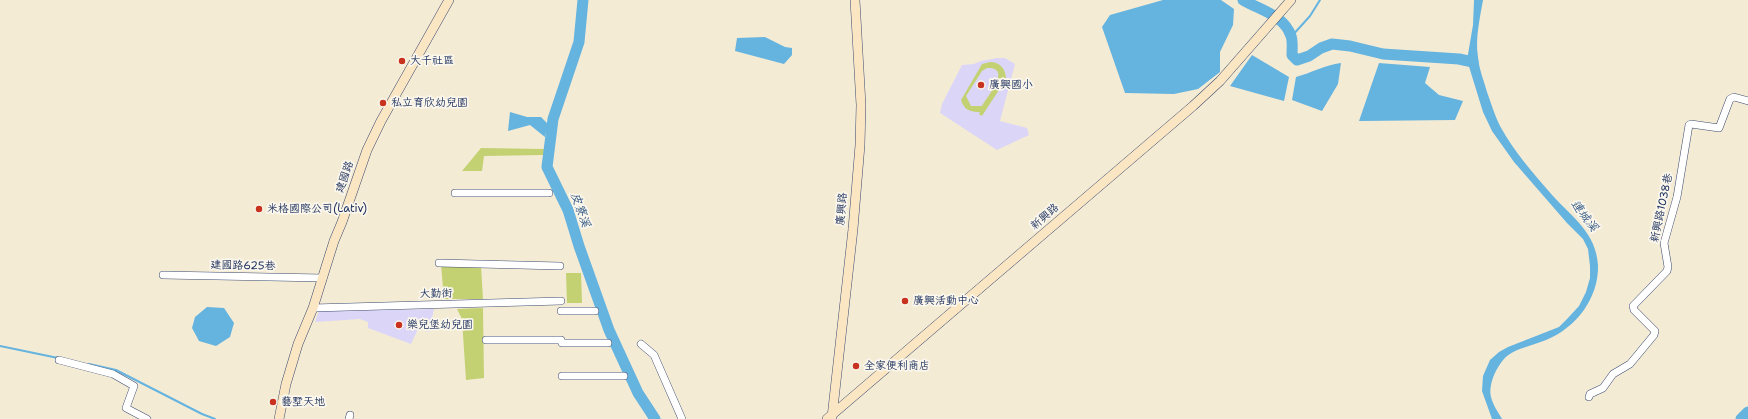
<!DOCTYPE html>
<meta charset="utf-8">
<style>
body{margin:0}
canvas{display:block;background:#f4ebd5}
</style>
<canvas width="1748" height="419"></canvas>
<script>
const ctx = document.querySelector('canvas').getContext('2d');
ctx.lineJoin = 'round';
function paint(path, color) {
  ctx.fillStyle = color;
  ctx.fill(path, 'evenodd');
}
function stroke(path, color, width, dash) {
  ctx.strokeStyle = color;
  ctx.lineWidth = width;
  ctx.lineCap = dash ? 'butt' : 'round';
  ctx.setLineDash(dash || []);
  ctx.stroke(path);
}
function label(font, color, halo, rows, align = 'center') {
  ctx.font = font + ' "Shantell Sans","LXGW WenKai TC",sans-serif';
  ctx.lineWidth = 3.5;
  ctx.setLineDash([]);
  ctx.textBaseline = 'middle';
  ctx.strokeStyle = halo;
  ctx.fillStyle = color;
  for (const [text, x, y, turn = 0] of rows) {
    ctx.save();
    ctx.translate(x, y);
    ctx.rotate((+turn || 0) * Math.PI / 180);
    ctx.textAlign = isNaN(turn) ? turn : align;
    if (halo) ctx.strokeText(text, 0, 0);
    ctx.fillText(text, 0, 0);
    ctx.restore();
  }
}
paint(new Path2D(`
 M997,58H1005L1015,64L1000,121L1027,128L1029,135L997,150L940,113L942,104L962,65L974,64L981,61Z
 M434,309L429,332L419,327L411,344L368,328V322L360,319L315,322L319,311Z`), '#dbd6f7');
paint(new Path2D(`
 M990,62C1000,62 1006,69 1006,79L982,116L979,114L980,112C970,112 964,110 961,100L982,64ZM987,68C1013,67 987,97 982,106H971L966,96L982,71Z
 M481,148L544,149V155L484,156L482,171H462Z
 M441,265L481,266L483,299H444Z
 M566,273H581L582,303H567Z
 M483,308L484,378L466,380L462,319L457,309Z`), '#c3d173');
paint(new Path2D(`
 M1163,0H1221L1234,9L1233,25L1220,52V72L1198,89L1174,94L1125,93L1102,27L1110,15Z
 M1474,0H1483C1480,18 1475,38 1478,57C1479,69 1484,81 1487,92C1491,103 1495,116 1500,126C1514,152 1534,174 1553,196C1573,218 1596,233 1598,265C1599,298 1576,328 1546,340C1534,345 1517,348 1507,356C1497,365 1488,384 1491,397C1493,405 1498,412 1502,419H1492L1482,391L1483,376L1490,360L1499,352L1508,347L1559,327L1567,319L1579,306L1586,292L1590,278V266L1588,249L1583,239L1567,223L1514,162L1492,131L1483,112L1467,60L1473,25Z
 M765,37L785,47L792,48V55L784,64L735,51L737,38Z
 M1252,55L1289,77L1284,101L1230,86Z
 M1341,63L1338,84L1322,111L1292,100L1296,77C1311,73 1325,65 1341,63Z
 M1379,63L1430,67L1425,83L1439,95L1463,101L1455,120L1359,121Z
 M510,112L527,117H541L548,124L545,137L530,125L508,131Z
 M207,307L224,308L234,323L230,337L216,346L199,341L192,328L195,317Z`), '#65b3df');
stroke(new Path2D(`
 M1291,37L1310,16L1320,0
 M0,346L58,358
 M89,364L116,370L202,414L215,419`), '#65b3df', 2);
stroke(new Path2D(`
 M583,0L579,42L553,119L547,167L568,210L579,246L609,330L638,393L655,419
 M1243,0C1260,10 1284,15 1291,36C1293,41 1292,49 1292,55L1297,60L1309,56L1321,48L1332,44L1350,46L1383,54L1459,59L1473,62
 M1741,419L1748,412`), '#65b3df', 11);
const street = new Path2D(`
 M455,193H549
 M439,263L560,266
 M163,275L323,278
 M313,308L561,301
 M561,311H595
 M486,340H561
 M562,343H608
 M641,344L654,355L682,419
 M59,360L113,374L134,386L126,408L147,419
 M562,376H624
 M1589,397L1590,394L1603,388L1613,374L1630,364L1654,335L1655,331L1634,310L1633,306L1667,271L1668,267L1664,243L1677,197L1689,125L1691,124L1719,128L1730,99L1734,97L1748,101
 M349,419L350,415`);
const secondary = new Path2D(`
 M832,417L853,229L860,145L861,105L855,0
 M279,419L286,384L298,344L313,308L334,241L342,222L367,150L381,121L449,0
 M827,419L1193,106L1220,81L1291,0`);
stroke(street, '#3c4b70', 8);
stroke(secondary, '#3c4b70', 10);
stroke(street, '#fff', 7);
stroke(secondary, '#fbe6c4', 9);
for (const [x, y, r, color] of [
 [402,61,4,"#c8321e"],
 [981,85,4,"#c8321e"],
 [383,103,4,"#c8321e"],
 [259,209,4,"#c8321e"],
 [905,301,4,"#c8321e"],
 [399,325,4,"#c8321e"],
 [856,366,4,"#c8321e"],
 [273,402,4,"#c8321e"]
]) {
  const dot = new Path2D();
  dot.arc(x, y, r, 0, 2 * Math.PI);
  ctx.fillStyle = color;
  ctx.fill(dot);
  stroke(dot, '#fbf7ec', 1.5);
}
label('11px', '#1b2f5e', '#fbf7ec', [
 ["大千社區",410,61],
 ["廣興國小",989,85],
 ["私立育欣幼兒園",391,103],
 ["米格國際公司(Lativ)",267,209],
 ["廣興活動中心",913,301],
 ["樂兒堡幼兒園",407,325],
 ["全家便利商店",864,366],
 ["藝墅天地",281,402]
], 'left');
label('11px', '#1b2f5e', '#fbf7ec', [
 ["建國路",345,177,-71],
 ["新興路1038巷",1662,208,-78],
 ["廣興路",842,209,-85],
 ["新興路",1045,217,-41],
 ["建國路625巷",243,266,1],
 ["大勤街",436,294,-1]
]);
label('italic 12px', '#315785', '#fbf7ec', [
 ["皮寮溪",580,210,70],
 ["連城溪",1584,216,52]
]);
</script>
